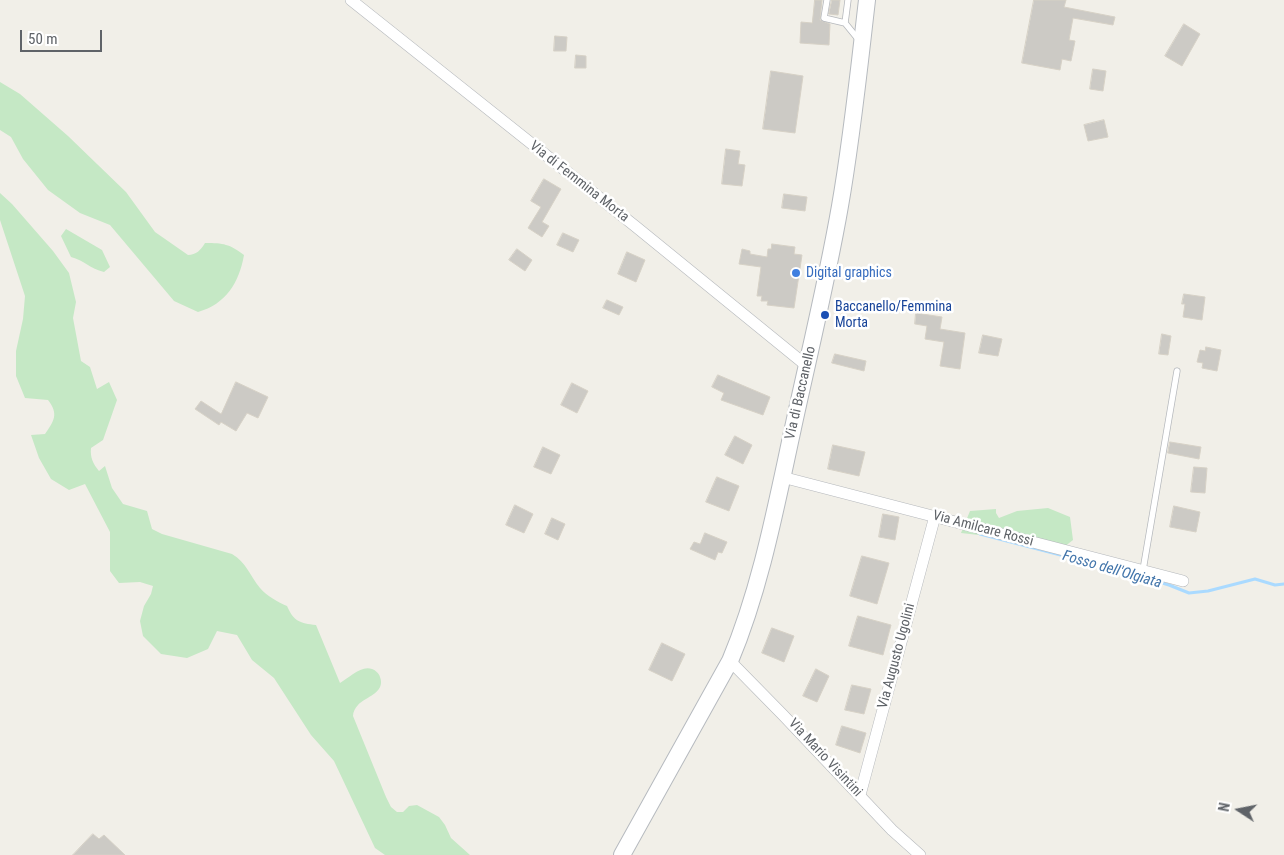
<!DOCTYPE html>
<style>
body{margin:0}
#map{position:relative;width:1284px;height:855px;overflow:hidden;background:#f1efe8;font-family:"Roboto Condensed",sans-serif}
canvas{display:block}
.north{position:absolute;left:1214px;top:785px;width:50px;height:50px;-webkit-text-stroke:4px #fff;paint-order:stroke;rotate:281deg;font-size:14px;font-weight:700;line-height:20px;text-align:center;color:#5f6368}
.north::after{content:'';display:block;margin:auto;width:18px;height:22px;background:#5f6368;clip-path:polygon(50% 0,100% 100%,50% 72%,0 100%)}
.scale{position:absolute;left:20px;top:30px;width:82px;height:22px;box-sizing:border-box;border:2px solid #5f6368;border-top:0;padding-left:6px;font-size:15px;line-height:18px;white-space:nowrap;color:#5f6368;-webkit-text-stroke:4px #fff;paint-order:stroke}
</style>
<div id="map">
<canvas width="1284" height="855"></canvas>
<div class="north">N</div>
<div class="scale">50 m</div>
</div>
<script>
const ctx = document.querySelector('canvas').getContext('2d');
ctx.lineJoin = 'round';
function paint(path, color) {
  ctx.fillStyle = color;
  ctx.fill(path, 'evenodd');
}
function stroke(path, color, width, dash) {
  ctx.strokeStyle = color;
  ctx.lineWidth = width;
  ctx.lineCap = dash ? 'butt' : 'round';
  ctx.setLineDash(dash || []);
  ctx.stroke(path);
}
function label(font, color, halo, rows, align = 'center') {
  ctx.font = font + ' "Roboto Condensed",sans-serif';
  ctx.lineWidth = 5;
  ctx.setLineDash([]);
  ctx.textBaseline = 'middle';
  ctx.strokeStyle = halo;
  ctx.fillStyle = color;
  for (const [text, x, y, turn = 0] of rows) {
    ctx.save();
    ctx.translate(x, y);
    ctx.rotate((+turn || 0) * Math.PI / 180);
    ctx.textAlign = isNaN(turn) ? turn : align;
    if (halo) ctx.strokeText(text, 0, 0);
    ctx.fillText(text, 0, 0);
    ctx.restore();
  }
}
paint(new Path2D(`
 M0,82L20,94L68,136L126,192L155,232L188,255C196,255 201,250 205,243C224,243 229,244 244,255C239,283 226,304 198,312L174,301L110,225L80,213L48,190L23,159L11,137L0,130Z
 M0,193L12,204L53,251L69,273L76,302L73,318L81,361L90,367L97,389L109,382L117,400L103,440L91,448C90,457 93,464 99,471L105,466L112,488L123,504L147,511L152,529L162,534L232,554C246,562 250,576 260,588C267,596 278,602 287,606C294,622 300,623 316,625L340,683C349,678 361,665 372,669C375,670 379,673 380,677C386,693 365,697 358,705C355,708 353,712 353,716L386,797L391,807L397,812H403L409,806L417,805L439,817L445,825L451,838L470,855H385L375,848L334,761L311,735L274,678L252,660L237,635L217,631L208,649L187,658L161,654L143,636L140,621L144,606L151,594L153,586L140,582L119,583L110,571V532L85,484L69,490L51,479L39,458L31,435L45,434C54,421 59,414 48,400L25,398L16,376V351L23,319L25,296L0,220Z
 M66,229L102,250L110,267L104,272C90,269 84,260 71,257L61,236Z
 M1048,508L1070,517L1073,540L1059,551L1040,550L1015,539L961,533L970,511L996,509V513L999,518L1017,511Z`), '#c5e8c5');
stroke(new Path2D(`
 M980,534L1122,571L1169,585L1189,593L1208,591L1255,579L1275,585L1284,584`), '#aadaff', 3);
const building = new Path2D(`
 M815,0H822L820,20L830,24L829,45L800,43L801,22L812,23Z
 M832,0H840L838,15L829,14Z
 M1034,0H1066L1064,7L1115,17L1113,25L1073,18L1069,40L1075,41L1071,61L1062,59L1060,70L1022,63Z
 M1184,24L1200,34L1182,66L1165,56Z
 M555,36L567,37L566,51H554Z
 M576,55L586,56V68H575Z
 M1093,69L1106,71L1103,91L1090,89Z
 M771,71L803,76L795,133L763,129Z
 M1104,120L1108,137L1088,141L1084,125Z
 M726,149L740,151L738,164L745,165L742,186L722,184Z
 M544,179L561,189L542,222L549,226L542,237L528,228L541,207L531,201Z
 M784,194L807,197L805,211L782,208Z
 M563,233L579,240L573,252L557,245Z
 M772,244L795,247L794,254L802,255L794,308L767,305L768,301H761L762,296H757L761,267L739,264L742,249L750,251V254L767,257L768,249H771Z
 M517,249L532,260L525,271L509,260Z
 M627,252L645,260L636,282L618,274Z
 M1184,294L1205,297L1202,320L1183,317L1185,304H1182Z
 M607,300L623,307L619,315L603,308Z
 M916,313L942,317L940,329L965,333L960,369L940,366L944,342L925,339L927,326L915,324Z
 M1162,334L1171,336L1168,355L1159,354Z
 M983,335L1002,339L998,356L979,353Z
 M1206,347L1221,350L1217,371L1202,368L1203,363L1197,362L1200,350L1205,351Z
 M835,354L866,361L864,371L832,363Z
 M718,375L770,397L763,415L721,400L724,393L712,387Z
 M236,382L268,397L258,418L247,413L236,431L221,422L219,425L195,409L201,401L221,414Z
 M572,383L588,391L577,413L561,405Z
 M735,436L752,445L743,464L725,455Z
 M1170,442L1201,447L1199,459L1168,453Z
 M833,445L865,452L859,476L828,469Z
 M543,447L560,455L551,474L534,467Z
 M1194,467L1207,468L1205,493L1191,492Z
 M717,477L739,486L729,511L706,502Z
 M515,505L533,514L524,533L506,525Z
 M1174,506L1200,512L1196,532L1170,527Z
 M883,514L899,517L895,540L879,537Z
 M552,518L565,524L558,540L545,534Z
 M705,533L727,542L722,553L718,552L715,560L690,549L694,542L700,544Z
 M862,556L889,563L877,604L850,596Z
 M858,616L891,625L883,655L849,646Z
 M772,628L794,636L784,662L762,653Z
 M662,643L685,654L672,681L649,670Z
 M816,669L829,676L817,702L803,696Z
 M852,685L871,689L864,714L845,710Z
 M842,726L866,733L860,753L836,745Z
 M93,834L99,839L104,835L125,855H73Z`);
paint(building, '#cccac5');
stroke(building, '#d6d1c6', 1);
const lane = new Path2D(`
 M827,0L824,18L845,23L858,39
 M845,23L848,0
 M1143,570L1177,371`);
const street = new Path2D(`
 M351,0L635,226L807,366
 M782,477L1183,581
 M730,661L783,715L892,830L920,855
 M860,795L935,516`);
const secondary = new Path2D(`
 M622,855L730,661C761,587 776,506 793,428C809,354 827,281 840,206C852,138 859,69 867,0`);
stroke(lane, '#b5b8bc', 7);
stroke(street, '#b5b8bc', 12);
stroke(secondary, '#b6babf', 18);
stroke(lane, '#fff', 5.5);
stroke(street, '#fff', 11);
stroke(secondary, '#fff', 16);
for (const [x, y, r, color] of [
 [796,273,5,"#3f7fe0"],
 [825,315,5,"#1a4fb4"]
]) {
  const dot = new Path2D();
  dot.arc(x, y, r, 0, 2 * Math.PI);
  ctx.fillStyle = color;
  ctx.fill(dot);
  stroke(dot, '#fff', 2);
}
label('14px', '#5f6368', '#fff', [
 ["Via di Femmina Morta",579,182,38],
 ["Via di Baccanello",801,393,-77],
 ["Via Amilcare Rossi",983,529,15],
 ["Via Augusto Ugolini",897,656,-75],
 ["Via Mario Visintini",825,758,47]
]);
label('14px', '#366cbe', '#fff', [
 ["Digital graphics",806,273]
], 'left');
label('14px', '#164399', '#fff', [
 ["Baccanello/Femmina",835,307],
 ["Morta",835,323]
], 'left');
label('italic 15px', '#4174aa', '#fff', [
 ["Fosso dell'Olgiata",1112,570,16]
]);
</script>
